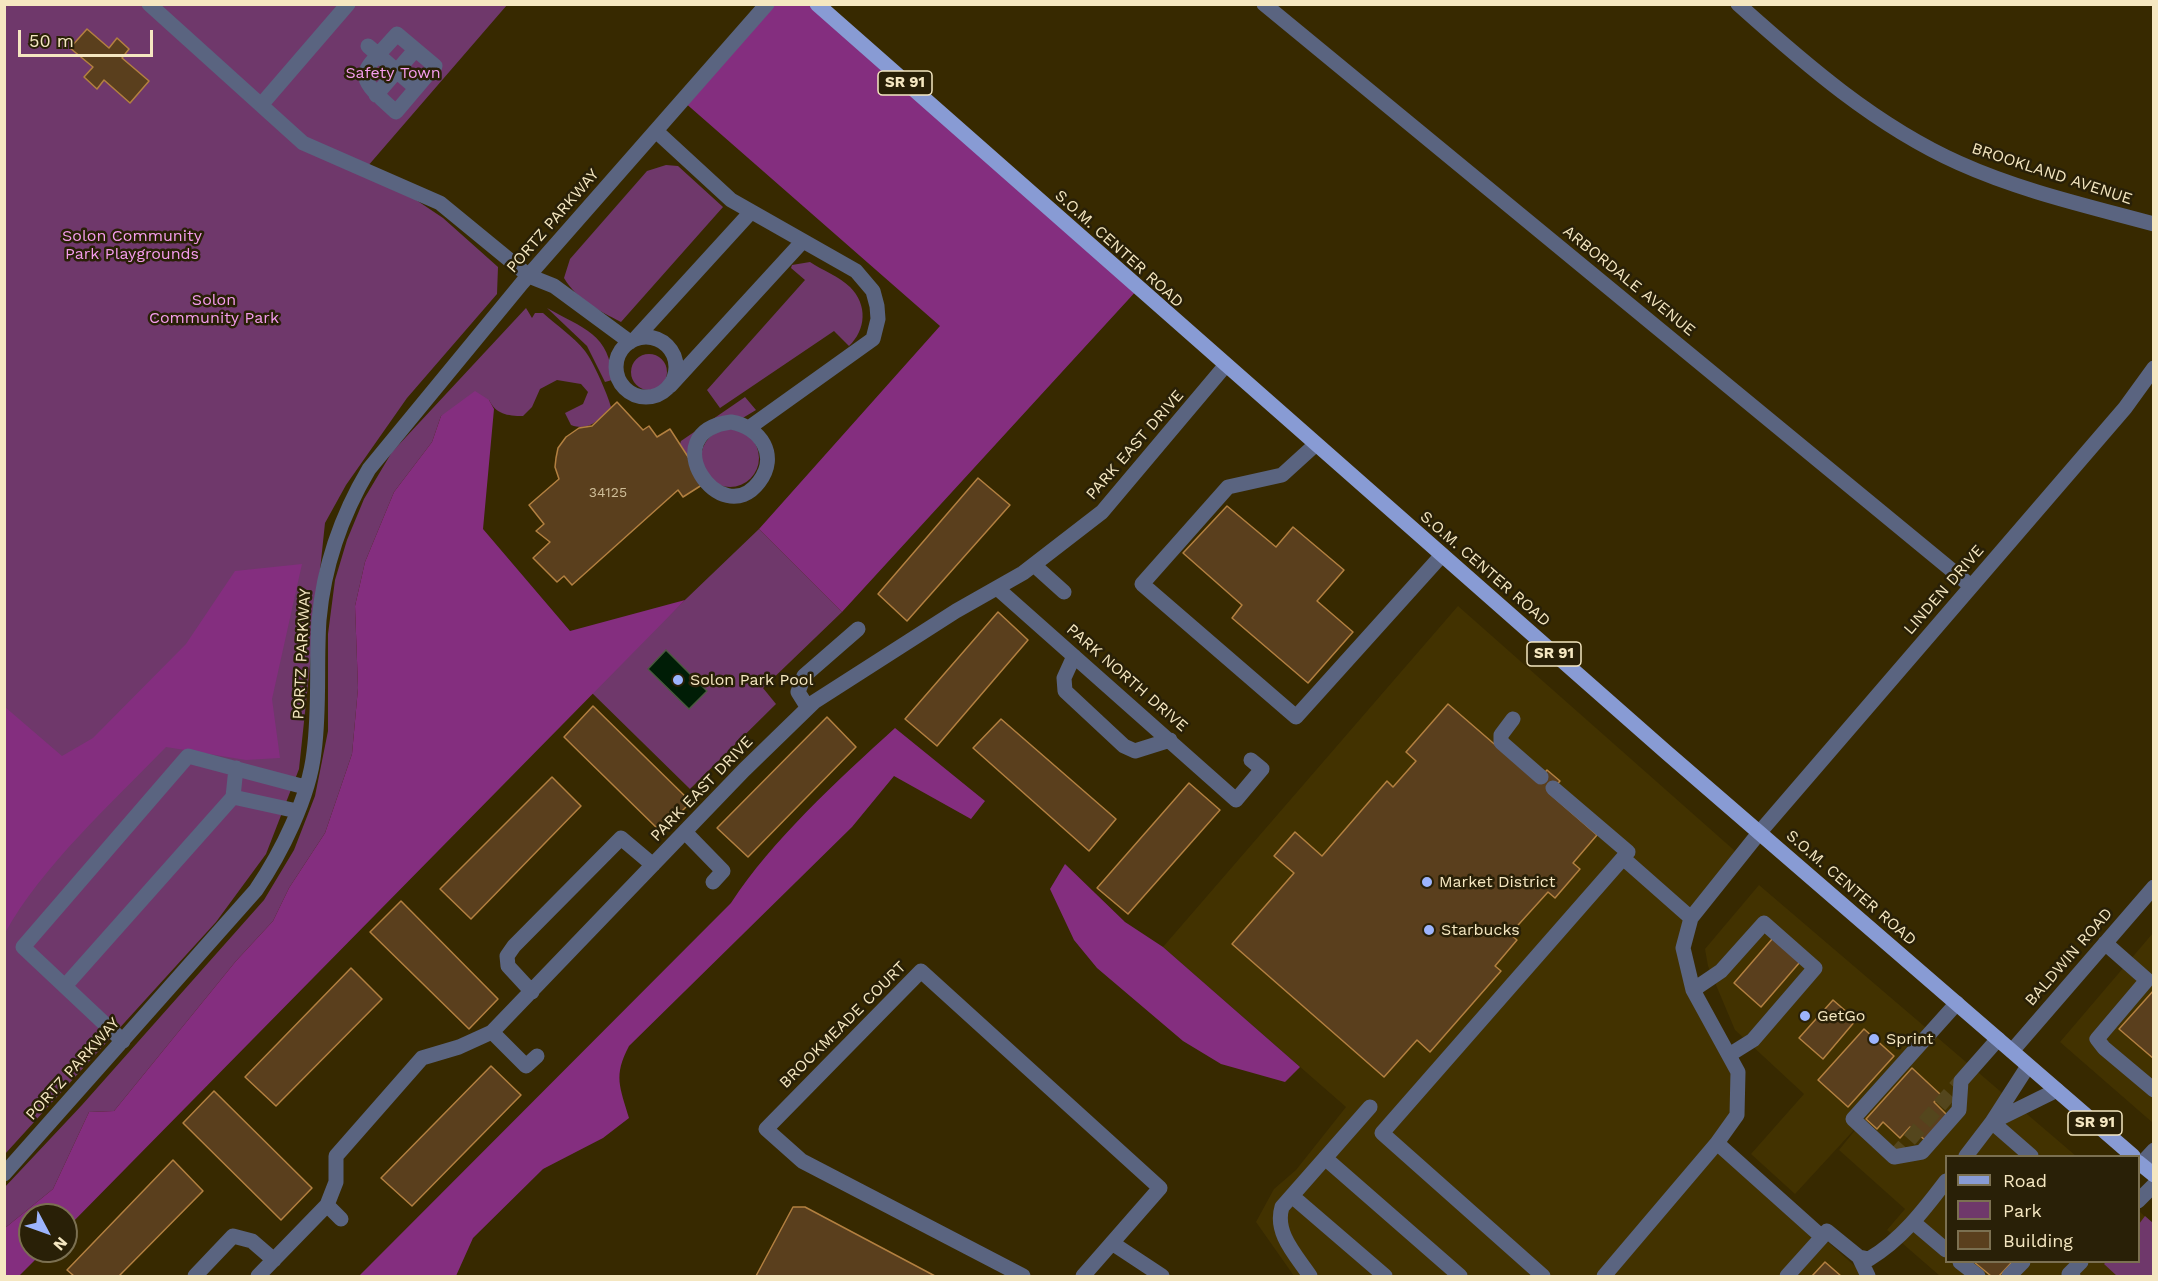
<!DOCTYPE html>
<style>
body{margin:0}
#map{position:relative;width:2158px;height:1281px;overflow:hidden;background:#372900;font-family:"Work Sans",sans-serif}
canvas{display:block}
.frame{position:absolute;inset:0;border:6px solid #f5e7c1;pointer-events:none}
.legend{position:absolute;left:1945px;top:1155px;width:195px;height:108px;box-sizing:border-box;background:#292007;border:2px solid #7b7051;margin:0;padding:8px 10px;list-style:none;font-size:18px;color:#f5e7c1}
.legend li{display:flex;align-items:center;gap:12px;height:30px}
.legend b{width:30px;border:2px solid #7b7051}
.north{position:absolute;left:18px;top:1203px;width:60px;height:60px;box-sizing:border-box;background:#292007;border:2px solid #7b7051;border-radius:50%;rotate:131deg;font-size:16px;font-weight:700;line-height:24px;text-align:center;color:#f5e7c1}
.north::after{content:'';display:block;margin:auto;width:21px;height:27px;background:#9cb4fd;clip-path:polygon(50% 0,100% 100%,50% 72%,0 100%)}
.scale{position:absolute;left:18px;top:30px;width:135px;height:27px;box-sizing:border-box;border:3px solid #f5e7c1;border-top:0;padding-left:8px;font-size:18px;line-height:21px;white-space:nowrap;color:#f5e7c1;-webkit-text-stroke:4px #292007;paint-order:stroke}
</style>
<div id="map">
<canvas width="2158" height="1281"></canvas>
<div class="frame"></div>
<ul class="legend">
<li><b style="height:8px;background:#889bd4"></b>Road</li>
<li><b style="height:16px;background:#6f386b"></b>Park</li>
<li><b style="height:16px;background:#5a3f1d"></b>Building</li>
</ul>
<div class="north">N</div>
<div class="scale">50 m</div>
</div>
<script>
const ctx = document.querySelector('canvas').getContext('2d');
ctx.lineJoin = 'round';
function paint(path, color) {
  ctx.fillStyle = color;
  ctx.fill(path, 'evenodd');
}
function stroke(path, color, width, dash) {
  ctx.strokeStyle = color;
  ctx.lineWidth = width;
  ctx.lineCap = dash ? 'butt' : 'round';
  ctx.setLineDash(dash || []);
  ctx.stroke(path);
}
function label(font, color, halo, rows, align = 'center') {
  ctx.font = font + ' "Work Sans",sans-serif';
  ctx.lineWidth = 5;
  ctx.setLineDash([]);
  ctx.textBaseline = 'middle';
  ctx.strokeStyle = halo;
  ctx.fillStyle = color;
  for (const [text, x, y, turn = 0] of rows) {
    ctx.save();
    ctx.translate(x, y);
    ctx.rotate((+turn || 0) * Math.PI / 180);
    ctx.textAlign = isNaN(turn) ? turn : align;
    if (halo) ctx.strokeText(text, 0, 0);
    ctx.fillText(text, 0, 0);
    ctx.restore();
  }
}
paint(new Path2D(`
 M1458,606L1735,851L1683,948L1738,1072L1737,1115L1717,1143L1866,1276H1294L1256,1222L1274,1189L1296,1170L1346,1107L1163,947Z
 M1759,885L2076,1156H1946V1262H2138L2139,1211L2153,1224V1276H1940L1887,1230L1905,1209L1839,1150L1864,1119L1795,1194L1751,1154L1804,1094L1735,1030L1708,966L1705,949Z
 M2153,933V1123L2060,1042Z`), '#423200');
paint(new Path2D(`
 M5,5H507L367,167L443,218L498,267L497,294L407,398L346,485L325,523L299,769L266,854L216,922L5,1154Z
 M666,165L678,166L723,207L621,322C598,310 578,301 564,278L570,259L647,171Z
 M810,262C822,270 840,277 850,287C868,305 866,330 849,346L834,331L720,408L707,390L805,280L791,268L792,265Z
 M526,308L532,318L535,313H543C556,325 574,337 585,351C593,361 608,395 611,407C599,419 590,432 571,425L565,413L583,404L588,392L581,384L557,380L540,389L532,407L523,416C507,416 496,414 489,400L441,416L432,442L394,492L365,562L355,606L358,688L352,754L325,833L289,888L273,921L236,961L114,1111L89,1112L53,1189L5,1228L4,1188L82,1105L264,900L294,850L315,796L328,731V634L335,580L347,540L364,499L392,452Z
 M547,308C582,328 611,334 612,380L605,382L587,346Z
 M631 372a18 18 0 1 1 36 0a18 18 0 1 1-36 0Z
 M745,397L756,410L741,419L712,423L691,461L680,444L681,441Z
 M701 458a29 29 0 1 1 58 0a29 29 0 1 1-58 0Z
 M759,529L842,612L763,688L776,704L690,789L590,691Z
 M2145,1216L2153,1223V1276H2117L2104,1264L2106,1262H2138L2139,1224Z`), '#6f386b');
paint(new Path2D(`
 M767,5H817L1138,289L842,612L759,529L940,326L683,101Z
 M475,391L489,400L494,409L483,529L570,631L685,600L66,1229V1215H30V1251H44L19,1276H5V1228L53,1189L89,1112L114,1111L236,961L273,921L289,888L325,833L352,754L358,688L355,606L365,562L394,492L432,442L441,416Z
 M302,564L272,699L280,758L246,760L166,747C112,803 42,866 5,933V707L62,756L93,738L186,644L235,571Z
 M895,728L985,801L971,819L894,776L852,827L629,1046C613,1076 620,1087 629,1118L603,1138L543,1169L473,1238L456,1276H359L731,903C772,840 839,779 895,728Z
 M1065,864L1125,922L1163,947L1300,1067L1285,1082L1221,1064L1183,1041L1097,968L1074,940L1050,889Z`), '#842e7f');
const water = new Path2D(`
 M666,650L707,691L689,709L648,669Z`);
paint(water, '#001d06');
stroke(water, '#4a5a3e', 1.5);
const building = new Path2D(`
 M87,29L109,48L117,38L129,49L122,58L149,81L130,103L104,80L97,89L84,77L93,67L70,48Z
 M617,402L643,430L649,426L657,437L670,429L705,483L683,497L678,490L572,585L564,576L557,582L533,558L550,542L536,531L544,524L529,505L559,479L555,467L556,458L558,448L566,437L579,428L592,426Z
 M978,478L1010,505L907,621L878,594Z
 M1227,506L1276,547L1293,527L1344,570L1317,601L1353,632L1308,683L1232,618L1242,605L1183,553Z
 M998,612L1028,640L937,746L905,719Z
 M1448,704L1537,781L1547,770L1560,781L1549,793L1597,835L1573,863L1580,869L1555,898L1548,892L1510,934L1517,940L1495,966L1501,971L1430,1052L1417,1040L1384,1077L1232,944L1294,873L1274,856L1295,832L1322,856L1387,781L1393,787L1416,761L1406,752Z
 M593,706L691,802L661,832L564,737Z
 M827,717L856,747L748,857L717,828Z
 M1001,719L1116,819L1089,851L973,748Z
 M552,777L581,806L471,919L440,889Z
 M1189,783L1220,810L1128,914L1097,888Z
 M401,901L498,999L469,1029L370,932Z
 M1773,938L1800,962L1761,1007L1734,983Z
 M351,968L382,999L276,1106L245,1077Z
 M2154,990V1059L2119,1029Z
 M1833,1000L1856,1020L1823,1059L1799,1038Z
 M1864,1029L1894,1056L1848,1107L1818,1080Z
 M491,1066L521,1095L412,1206L381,1178Z
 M1912,1068L1941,1095L1934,1102L1949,1117L1926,1141L1910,1127L1900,1138L1883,1122L1877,1129L1866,1119Z
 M214,1091L312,1188L281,1220L183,1123Z
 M173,1160L203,1191L119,1276H74L67,1270Z
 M793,1207H805L935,1276H756Z
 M1825,1262L1841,1276H1812Z
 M1974,1262H2012L1999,1276H1991Z`);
paint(building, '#5a3f1d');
stroke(building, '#b38040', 1.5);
stroke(new Path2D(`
 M1894,1157L1961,1081`), '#54461d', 15, [15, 8]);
stroke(new Path2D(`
 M149,4L303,143L440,203L529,276L554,286L630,342
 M1264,4L1971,586
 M1738,4C1805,64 1876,126 1959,163C2021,191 2088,206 2154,224
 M397,34L435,66L396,112C350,72 361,75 397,34Z
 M368,46L416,88
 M376,95L415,50
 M261,105L348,4
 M656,131L731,200L856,271L873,291L877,306L878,319L873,339L750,427
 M616 367a30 30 0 1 1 60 0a30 30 0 1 1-60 0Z
 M635,339L750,213
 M670,386L802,242
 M731,422C761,427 779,456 759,482C721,533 652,432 731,422Z
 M1315,445L1282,475L1228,487L1142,584L1296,717L1442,555
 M1034,565L1064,592
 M997,588L1236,800L1262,769L1251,760
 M1074,656L1064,678L1065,691L1124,746L1135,751L1170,740
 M808,708L798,692L804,676L858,629
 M1513,719L1501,735V742L1541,777
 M1553,788L1628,852
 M233,797L297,811
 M685,832L723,871L713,882
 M2105,943L2147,980L2097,1039L2104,1048L2154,1090
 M65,986L233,797L236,768
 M1693,990L1721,971L1764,923L1815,968L1753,1040L1729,1055
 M532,992L508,966L507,956L514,946L621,838L653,865
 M1957,1003L1853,1119L1894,1157L1922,1152L1959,1110L1961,1081L1998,1039
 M492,1032L526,1066L537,1056
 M123,1041L23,947L188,756L305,787
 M2012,1051L2154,887
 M1992,1122L2057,1090
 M1992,1122L2031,1156
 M1717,1143L1822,1237L1787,1276
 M1966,1156L1992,1122L2028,1066
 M1325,1158L1460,1276
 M2141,1164L2154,1150
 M4,1174L256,890C281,853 309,798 314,752C320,708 316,664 319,620C324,564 341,516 369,469L522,283L767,4
 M1292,1196L1385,1276
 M2138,1201L2154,1185
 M327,1205L341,1219
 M1913,1222L1946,1250
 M1827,1231L1859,1257L1869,1259C1901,1240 1924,1210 1946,1181
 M1112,1243L1162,1276
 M1859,1257L1868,1276
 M1960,1262L1978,1276
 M195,1276L233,1236L252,1241L274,1260
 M258,1276L327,1205L336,1182V1156L422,1058L459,1047L492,1032L744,770L814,702L956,611L1023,573L1102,512L1225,366
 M1023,1276L802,1161L766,1129L921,971L1160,1188L1083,1276
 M1310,1276C1296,1255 1274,1233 1282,1207L1370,1107
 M1543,1276L1382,1133L1623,858L1691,918
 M1604,1276L1717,1143L1737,1115L1738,1072L1693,990L1683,948L1691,918L1759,833L2125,408L2154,368
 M2009,1276L2023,1262
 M2073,1276L2069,1274L2081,1262`), '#5a6480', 15);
stroke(new Path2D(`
 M817,4L1666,752L2133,1156
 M2138,1162L2154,1175`), '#889bd4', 15);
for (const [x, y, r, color] of [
 [678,680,6,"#9cb4fd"],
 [1427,882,6,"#9cb4fd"],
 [1429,930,6,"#9cb4fd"],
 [1805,1016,6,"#9cb4fd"],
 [1874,1039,6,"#9cb4fd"]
]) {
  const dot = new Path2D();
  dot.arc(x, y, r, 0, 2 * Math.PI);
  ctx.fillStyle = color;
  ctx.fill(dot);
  stroke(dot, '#292007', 2);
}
label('14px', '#cebd98', null, [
 ["34125",608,493]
]);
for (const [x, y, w] of [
 [905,83,54],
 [1554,654,54],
 [2095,1123,54]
]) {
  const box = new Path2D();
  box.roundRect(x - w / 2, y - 12, w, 24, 4.5);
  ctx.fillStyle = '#292007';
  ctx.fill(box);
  stroke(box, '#f5e7c1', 1.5);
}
label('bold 15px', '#f5e7c1', null, [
 ["SR 91",905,83],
 ["SR 91",1554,654],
 ["SR 91",2095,1123]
]);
label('16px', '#f69dee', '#292007', [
 ["Safety Town",393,73],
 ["Solon Community",132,236],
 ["Park Playgrounds",132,254],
 ["Solon",214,300],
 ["Community Park",214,318]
]);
label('16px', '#f5e7c1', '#292007', [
 ["BROOKLAND AVENUE",2052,174,18],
 ["PORTZ PARKWAY",553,221,-49],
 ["S.O.M. CENTER ROAD",1119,249,42],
 ["ARBORDALE AVENUE",1629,281,39],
 ["PARK EAST DRIVE",1135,445,-49],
 ["S.O.M. CENTER ROAD",1485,569,41],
 ["LINDEN DRIVE",1944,590,-49],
 ["PORTZ PARKWAY",302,654,-87],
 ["PARK NORTH DRIVE",1127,678,41],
 ["PARK EAST DRIVE",702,789,-46],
 ["S.O.M. CENTER ROAD",1851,888,41],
 ["BALDWIN ROAD",2069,957,-49],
 ["BROOKMEADE COURT",843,1025,-45],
 ["PORTZ PARKWAY",73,1069,-48]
]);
label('16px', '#f5e7c1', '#292007', [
 ["Solon Park Pool",690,680],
 ["Market District",1439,882],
 ["Starbucks",1441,930],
 ["GetGo",1817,1016],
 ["Sprint",1886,1039]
], 'left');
</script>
